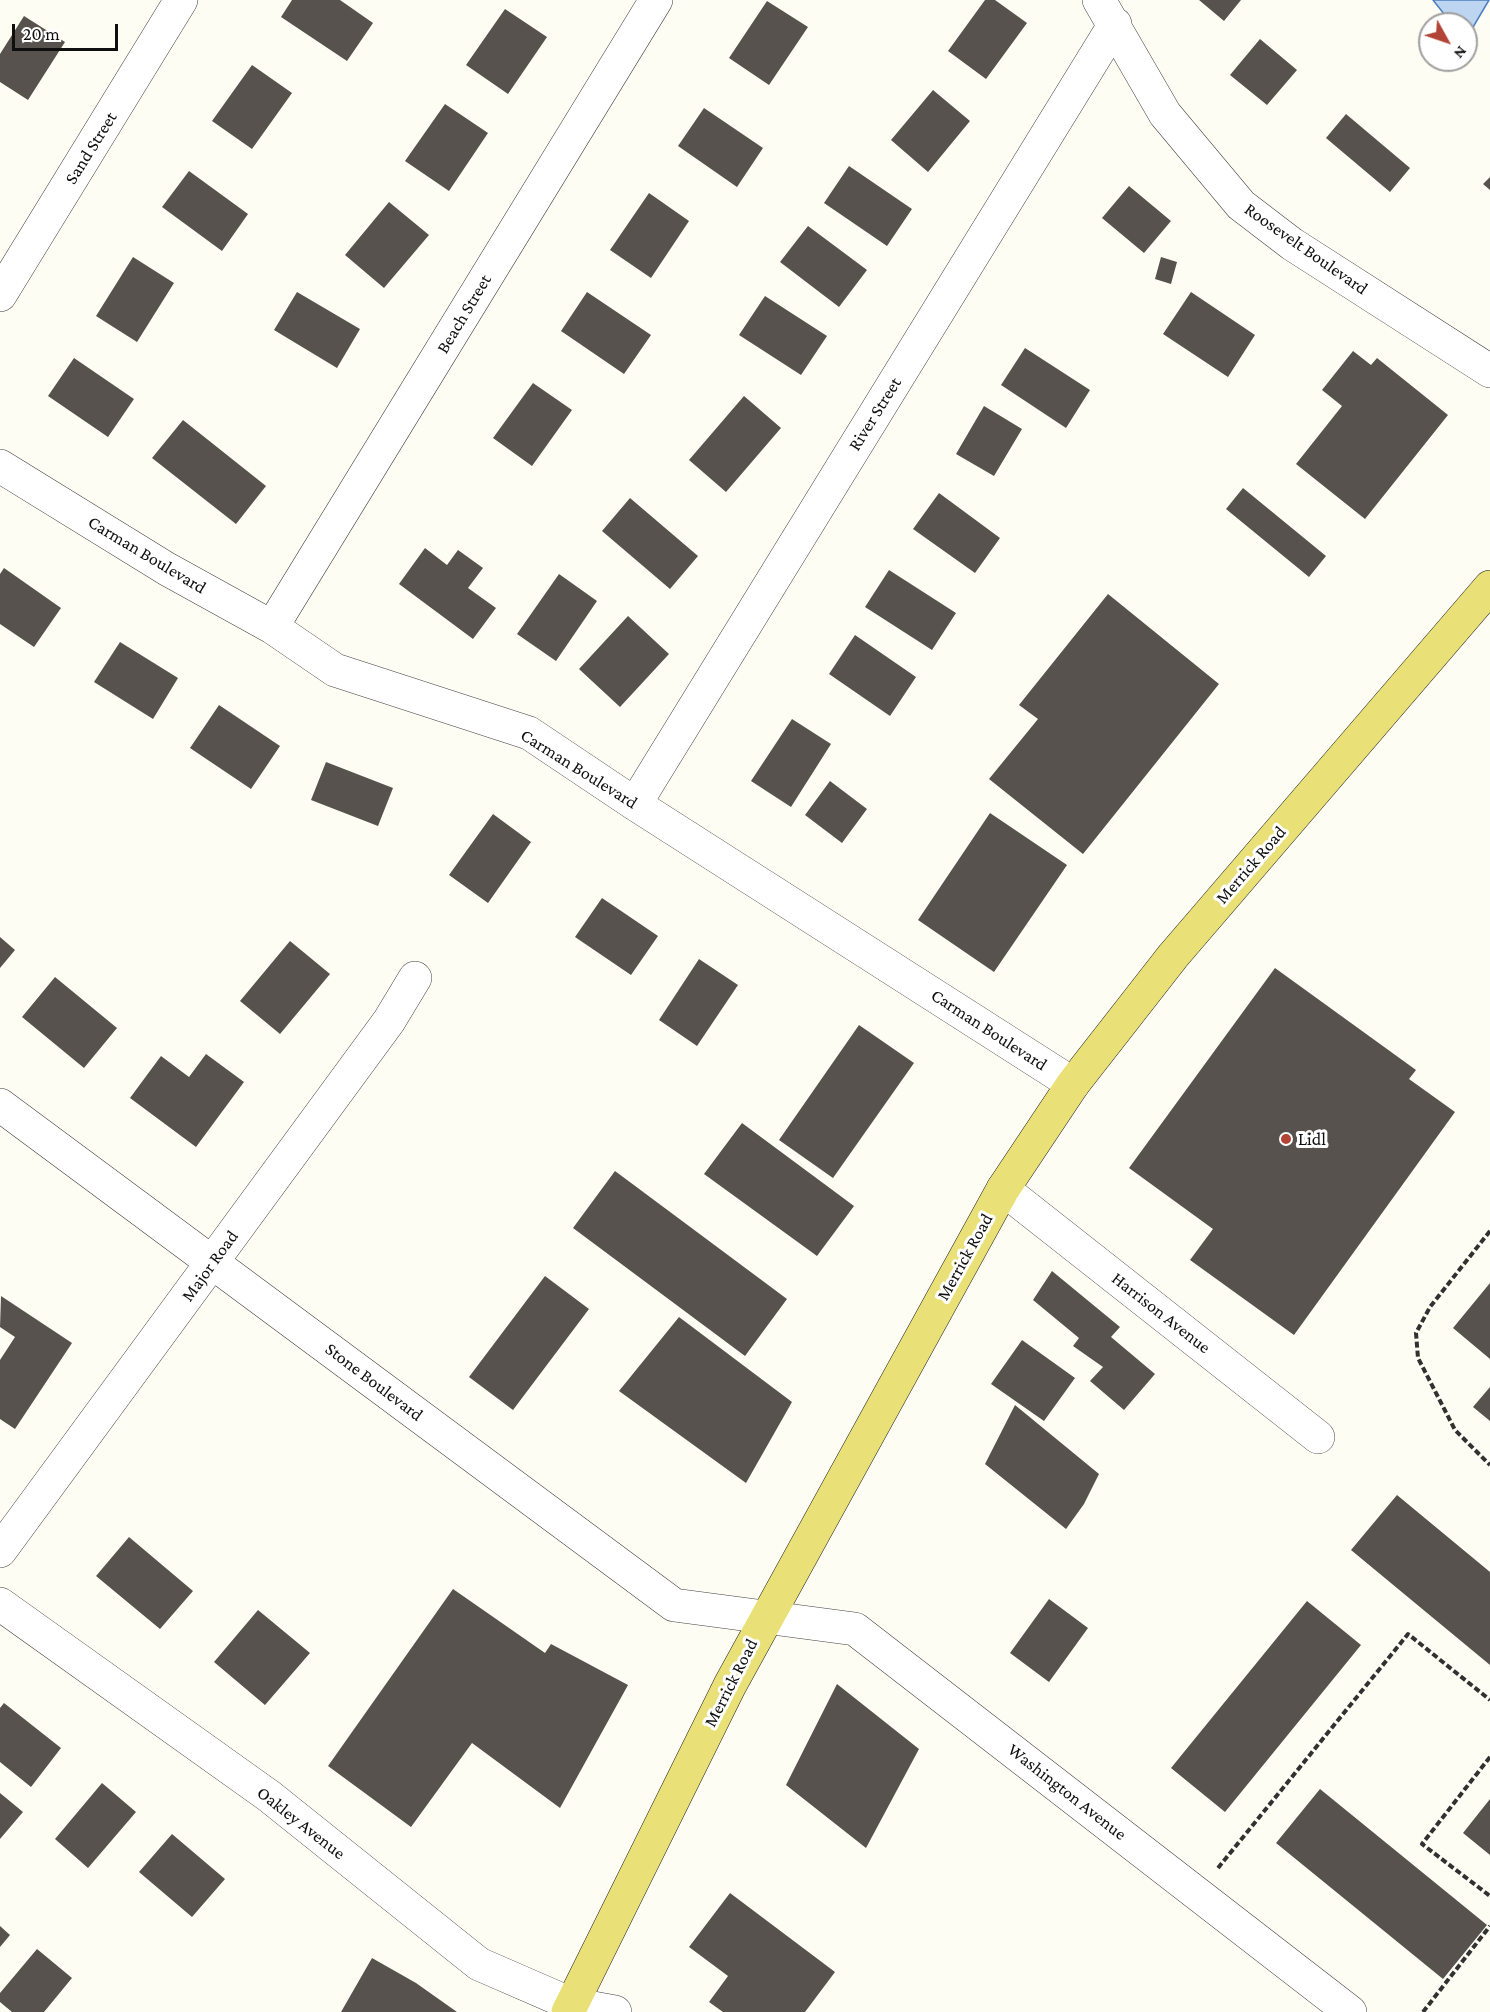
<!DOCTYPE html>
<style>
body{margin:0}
#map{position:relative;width:1490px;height:2012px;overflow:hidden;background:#fefdf3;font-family:"Crimson Pro",serif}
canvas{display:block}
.north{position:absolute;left:1418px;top:12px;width:60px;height:60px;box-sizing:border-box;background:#fff;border:2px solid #9f9f9f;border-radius:50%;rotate:130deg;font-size:16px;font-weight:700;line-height:24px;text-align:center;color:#0f0f0f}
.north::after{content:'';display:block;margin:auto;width:21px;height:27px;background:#b14436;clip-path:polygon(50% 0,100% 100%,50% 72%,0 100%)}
.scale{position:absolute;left:12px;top:24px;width:106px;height:27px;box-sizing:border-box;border:3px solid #0f0f0f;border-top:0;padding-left:8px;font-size:18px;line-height:21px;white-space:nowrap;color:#0f0f0f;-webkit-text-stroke:4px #fff;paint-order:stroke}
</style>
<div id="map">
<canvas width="1490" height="2012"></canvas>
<div class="north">N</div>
<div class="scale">20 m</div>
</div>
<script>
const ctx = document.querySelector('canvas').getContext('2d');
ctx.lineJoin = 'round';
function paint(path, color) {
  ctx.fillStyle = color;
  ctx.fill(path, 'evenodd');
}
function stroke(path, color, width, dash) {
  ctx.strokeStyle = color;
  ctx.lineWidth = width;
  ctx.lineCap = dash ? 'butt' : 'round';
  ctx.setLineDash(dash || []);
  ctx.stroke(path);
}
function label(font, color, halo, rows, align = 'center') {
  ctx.font = font + ' "Crimson Pro",serif';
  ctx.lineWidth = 6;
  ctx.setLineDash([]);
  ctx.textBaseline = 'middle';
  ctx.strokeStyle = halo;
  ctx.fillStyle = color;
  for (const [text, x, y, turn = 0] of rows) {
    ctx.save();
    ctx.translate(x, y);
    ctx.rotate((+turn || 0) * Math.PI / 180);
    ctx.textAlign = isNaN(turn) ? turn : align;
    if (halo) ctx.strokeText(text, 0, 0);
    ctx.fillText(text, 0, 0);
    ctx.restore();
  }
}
const water = new Path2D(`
 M1433,0H1489L1466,39V24H1452Z`);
paint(water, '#bdd5f0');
stroke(water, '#4c7ebf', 1.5);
paint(new Path2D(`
 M292,0H340L373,23L347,61L281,17Z
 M985,0H995L1027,23L986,79L948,51Z
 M1199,0H1241L1224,21Z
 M767,1L808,27L769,85L729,58Z
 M505,9L547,37L508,94L466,65Z
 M24,16L65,42L28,100L0,82V54Z
 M1260,39L1297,70L1267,105L1230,75Z
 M252,65L292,93L252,149L212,121Z
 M933,90L970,121L928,172L891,140Z
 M445,104L488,133L449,191L405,161Z
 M704,108L763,148L737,187L678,146Z
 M1346,114L1410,168L1390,192L1326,138Z
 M849,166L912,209L887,246L824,203Z
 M189,171L248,214L222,251L162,207Z
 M1490,177V190L1483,184Z
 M1129,186L1171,221L1144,253L1102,218Z
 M649,193L689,221L651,278L610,250Z
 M389,202L429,235L384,288L345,255Z
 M808,226L867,270L839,307L780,262Z
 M133,257L174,283L137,342L96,316Z
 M1161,257L1177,262L1171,284L1155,279Z
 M297,292L360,329L337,368L274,330Z
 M587,292L651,335L624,374L561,331Z
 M1191,292L1255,335L1228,377L1163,334Z
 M765,296L827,336L801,375L739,335Z
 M1025,348L1090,390L1066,428L1001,385Z
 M1353,351L1371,365L1377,358L1448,415L1365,519L1296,464L1342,406L1322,390Z
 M74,358L134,399L108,437L48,396Z
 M533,383L572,410L532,466L493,438Z
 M744,396L781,428L726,492L689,460Z
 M984,406L1022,429L994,476L956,454Z
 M183,420L266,486L236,524L152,458Z
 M1243,488L1326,556L1309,577L1226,509Z
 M939,493L1000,538L975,573L913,529Z
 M630,498L698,556L670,589L602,531Z
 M425,548L447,565L458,550L483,568L468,588L496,608L473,639L399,584Z
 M4,568L61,608L34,647L0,624V574Z
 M889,570L956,613L932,650L865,607Z
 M559,574L597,601L556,661L517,634Z
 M1108,594L1219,684L1083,854L989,779L1038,719L1019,705Z
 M628,616L669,654L620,707L579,669Z
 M855,635L916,677L890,716L829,674Z
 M120,642L178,678L153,719L94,682Z
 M219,705L280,746L251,789L190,748Z
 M792,719L831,744L791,807L751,781Z
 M326,762L393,788L378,826L311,800Z
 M830,781L867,809L842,843L805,815Z
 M990,813L1067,865L994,972L918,920Z
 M493,814L531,842L488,903L449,875Z
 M602,898L658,936L631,975L575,937Z
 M0,937L15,950L0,968Z
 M290,941L330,974L280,1034L240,1001Z
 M699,959L738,985L697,1046L659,1020Z
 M1275,968L1416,1070L1409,1079L1455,1112L1294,1335L1190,1260L1213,1229L1129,1168Z
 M55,977L117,1028L84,1068L22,1017Z
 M859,1025L914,1063L833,1178L779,1140Z
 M206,1054L244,1082L196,1147L130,1098L161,1056L189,1077Z
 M742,1123L854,1206L817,1256L704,1174Z
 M615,1171L787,1299L745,1356L573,1228Z
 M1052,1271L1120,1327L1111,1337L1155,1374L1124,1410L1090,1381L1103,1367L1073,1346L1079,1338L1033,1300Z
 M545,1276L589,1309L513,1410L469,1377Z
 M1490,1283V1359L1453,1328Z
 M1,1296L72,1343L15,1429L0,1419V1360L15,1337L0,1327Z
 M679,1317L792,1402L746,1483L619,1391Z
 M1022,1340L1075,1378L1044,1421L991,1384Z
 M1490,1387V1421L1473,1407Z
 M1015,1405L1099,1474L1084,1504L1066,1529L985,1464Z
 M1397,1495L1490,1572V1665L1351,1550Z
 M129,1537L193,1591L160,1629L96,1576Z
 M453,1589L545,1653L551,1644L628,1685L560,1808L472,1743L411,1827L328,1766Z
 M1049,1599L1088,1628L1049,1682L1010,1653Z
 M1307,1601L1361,1645L1225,1812L1171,1768Z
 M258,1610L310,1653L265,1705L214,1662Z
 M837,1684L919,1749L866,1848L786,1785Z
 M4,1703L61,1748L31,1787L0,1762V1708Z
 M102,1783L136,1812L88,1868L55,1839Z
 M1320,1789L1487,1925L1443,1979L1276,1843Z
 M0,1793L23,1812L0,1839Z
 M1490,1799V1855L1463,1833Z
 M172,1834L225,1879L192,1917L139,1872Z
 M730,1893L835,1972L805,2012H723L709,2002L728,1976L689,1947Z
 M0,1926L10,1935L0,1947Z
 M37,1949L72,1978L44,2012H12L0,2002V1993Z
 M372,1958L416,1983L457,2012H341Z`), '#57524d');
const minor = new Path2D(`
 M1099,0L1165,114L1241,205L1292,244L1490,371
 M0,295L181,0
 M0,466L167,569L272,627L335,670L529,733L635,804L1073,1084
 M272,627L656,0
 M635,804L1115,24
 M0,1105L674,1605L855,1629L1350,2012
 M1003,1189L1318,1437
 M0,1551L389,1021L415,978
 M0,1604L269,1796L479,1964L571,2004L615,2012`);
const primary = new Path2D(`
 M568,2012L730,1685L1003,1189L1073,1084L1173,956L1490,587`);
stroke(minor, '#424242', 34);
stroke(primary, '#202020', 34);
stroke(new Path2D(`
 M1490,1231L1430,1307L1416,1333L1418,1358L1455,1430L1490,1465
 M1490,1757L1422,1844L1490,1896
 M1218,1868L1408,1634L1490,1700
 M1423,2012L1490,1926`), '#313131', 4, [6, 3]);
stroke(minor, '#fff', 33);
stroke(primary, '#e9e078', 33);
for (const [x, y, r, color] of [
 [1286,1139,6,"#b14436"]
]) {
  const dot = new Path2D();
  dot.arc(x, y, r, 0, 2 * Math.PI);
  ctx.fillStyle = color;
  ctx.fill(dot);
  stroke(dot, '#fff', 2);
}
label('18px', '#0f0f0f', '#fff', [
 ["Sand Street",91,148,-58],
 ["Roosevelt Boulevard",1306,249,35],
 ["Beach Street",464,314,-59],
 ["River Street",875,414,-58],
 ["Carman Boulevard",147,555,31],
 ["Carman Boulevard",579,769,32],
 ["Merrick Road",1251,865,-49],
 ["Carman Boulevard",989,1030,33],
 ["Merrick Road",965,1257,-61],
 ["Major Road",210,1266,-54],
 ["Harrison Avenue",1161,1313,38],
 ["Stone Boulevard",374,1382,37],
 ["Merrick Road",731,1683,-63],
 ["Washington Avenue",1067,1792,38],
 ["Oakley Avenue",301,1823,38]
]);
label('18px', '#0f0f0f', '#fff', [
 ["Lidl",1298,1139]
], 'left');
</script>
